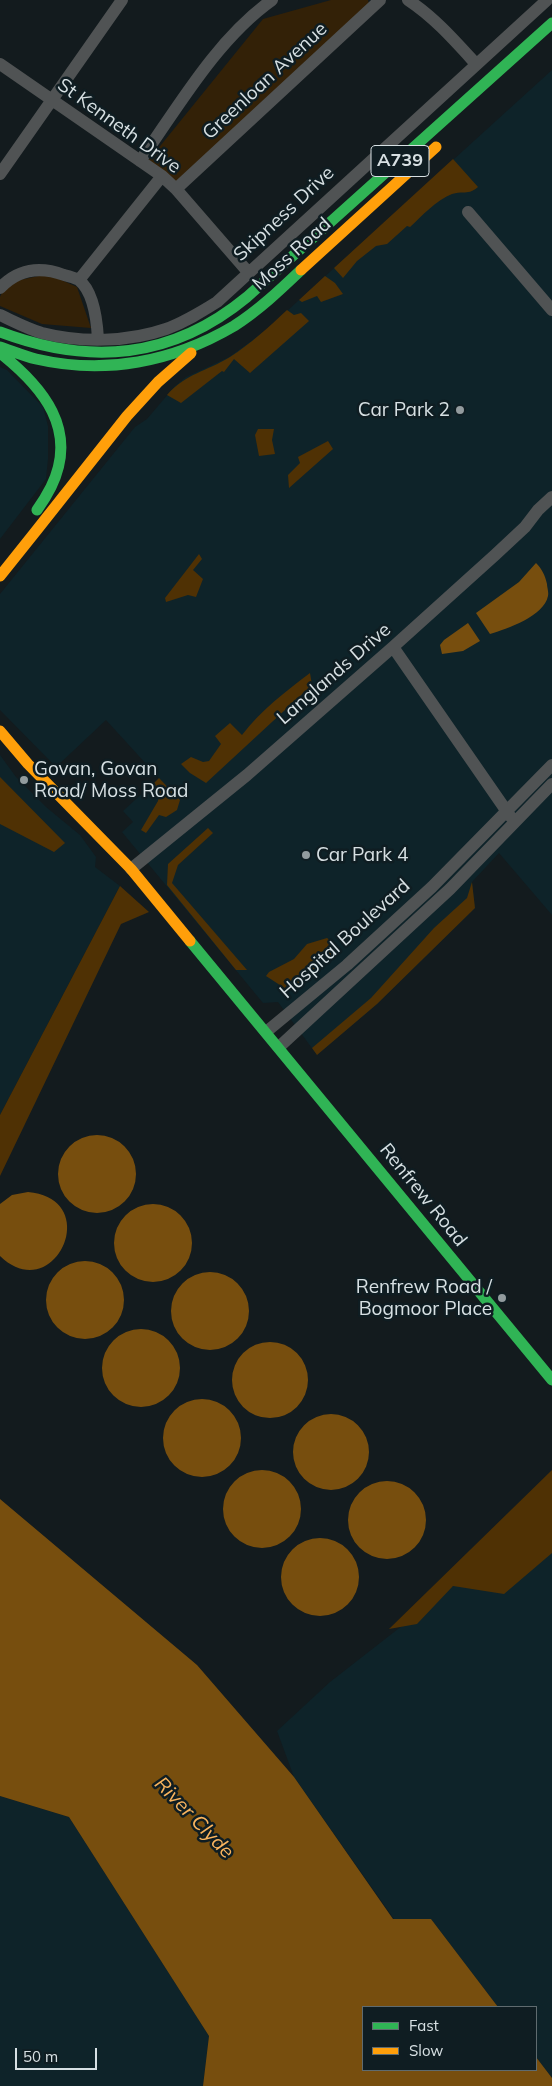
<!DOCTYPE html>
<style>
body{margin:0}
#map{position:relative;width:552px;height:2086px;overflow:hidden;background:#131b1e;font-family:Mulish,sans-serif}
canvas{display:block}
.legend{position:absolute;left:362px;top:2006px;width:175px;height:65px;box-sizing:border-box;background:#0f1d22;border:1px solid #5f6b6f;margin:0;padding:6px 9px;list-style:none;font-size:15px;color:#d7e0e3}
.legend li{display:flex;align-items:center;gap:10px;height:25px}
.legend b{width:25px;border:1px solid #5f6b6f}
.scale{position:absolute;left:15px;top:2048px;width:82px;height:22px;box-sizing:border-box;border:2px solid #d7e0e3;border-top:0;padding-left:6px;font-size:15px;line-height:18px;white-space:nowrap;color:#d7e0e3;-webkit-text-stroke:4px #0f1d22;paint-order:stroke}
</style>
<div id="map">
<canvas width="552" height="2086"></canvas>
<ul class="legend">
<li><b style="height:6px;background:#30b455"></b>Fast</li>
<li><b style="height:6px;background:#ff9f0a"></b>Slow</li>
</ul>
<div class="scale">50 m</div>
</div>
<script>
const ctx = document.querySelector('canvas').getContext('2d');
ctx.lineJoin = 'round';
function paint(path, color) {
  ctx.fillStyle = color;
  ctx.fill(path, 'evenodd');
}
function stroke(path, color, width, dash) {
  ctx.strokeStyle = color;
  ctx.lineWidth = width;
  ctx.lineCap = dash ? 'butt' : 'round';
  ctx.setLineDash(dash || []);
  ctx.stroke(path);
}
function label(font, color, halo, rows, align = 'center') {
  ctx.font = font + ' Mulish,sans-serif';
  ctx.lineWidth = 5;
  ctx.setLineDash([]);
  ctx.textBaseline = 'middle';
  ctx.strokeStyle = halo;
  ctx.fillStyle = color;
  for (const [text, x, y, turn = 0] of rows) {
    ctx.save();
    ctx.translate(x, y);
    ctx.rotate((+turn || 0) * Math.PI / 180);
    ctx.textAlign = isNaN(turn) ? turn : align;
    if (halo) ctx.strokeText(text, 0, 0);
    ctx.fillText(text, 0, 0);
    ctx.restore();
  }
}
paint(new Path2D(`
 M552,70V915L499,853L472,882L475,908L377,1004L317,1055L278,1002L263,1003L122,832L133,822L123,811L159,778L106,720L56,767L0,710V594L135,427L147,419L175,386L186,377L229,357L265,331Z
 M0,367L7,370L43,407L48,426V459L46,479L0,539Z
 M0,755L16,777L46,807L80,835L96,857L95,867L120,886L0,1115Z
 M552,1509V2078L536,2057V2007H498L431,1919H394L294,1777L277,1731L330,1682Z
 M0,1796L69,1817L209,2036L203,2086H0Z`), '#0e2329');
paint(new Path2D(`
 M331,0H368L369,4L177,184L148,161L263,19Z
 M48,274L77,287L91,328L42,324L0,306V297L6,283Z`), '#332107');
paint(new Path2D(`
 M453,159L478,187C468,196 463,190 452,194C436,200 422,216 410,227L407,226L387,244L376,246L357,261L343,278L334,268Z
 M325,276L335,283L343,294L321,302L317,296L302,302L299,300Z
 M287,310L294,315L301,313L309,321L250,373L234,359L224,372L222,371L181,403L167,395C185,374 207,371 230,357C250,344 269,327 287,310Z
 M258,429H274L272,440L275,454L259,456L255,435Z
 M328,441L333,449L289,488L288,475L300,463L298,457Z
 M199,554L202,559L193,570L203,579L196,597L188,595L166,602L165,598Z
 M310,673L312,685L206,783L190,773L181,764L191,757L203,762L209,761L221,744L215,736L230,723L242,735C261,710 285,692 310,673Z
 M0,777L65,843L54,852L0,824Z
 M159,778L180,800L177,810L166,817L159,815L146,833L141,830L158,801L159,795L150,787Z
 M208,828L213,833L178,865L172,883L247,970H236L167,885L168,864Z
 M472,882L475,908L377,1004L317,1055L312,1048L371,998L434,928L467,898Z
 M120,886L149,912L121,924L0,1176V1115Z
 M327,938L339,948L289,991L266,976L269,972L294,959L307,944Z
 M552,1470V1553L504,1594L453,1586L417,1624L389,1629Z`), '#4f3104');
paint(new Path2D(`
 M536,563C542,569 545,575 547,584C547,587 549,593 548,596C544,616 507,629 490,634L476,613L519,582Z
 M468,623L480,641L463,651L442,654L440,645L444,640Z
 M58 1174a39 39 0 1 1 78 0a39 39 0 1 1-78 0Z
 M28,1192C105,1199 54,1308 0,1256V1204L12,1195Z
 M114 1243a39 39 0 1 1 78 0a39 39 0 1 1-78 0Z
 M46 1300a39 39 0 1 1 78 0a39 39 0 1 1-78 0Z
 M171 1311a39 39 0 1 1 78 0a39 39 0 1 1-78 0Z
 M102 1368a39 39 0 1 1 78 0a39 39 0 1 1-78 0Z
 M232 1380a38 38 0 1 1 76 0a38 38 0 1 1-76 0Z
 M163 1438a39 39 0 1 1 78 0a39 39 0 1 1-78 0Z
 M293 1452a38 38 0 1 1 76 0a38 38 0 1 1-76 0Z
 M223 1509a39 39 0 1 1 78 0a39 39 0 1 1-78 0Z
 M348 1520a39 39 0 1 1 78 0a39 39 0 1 1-78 0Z
 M0,1499L197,1665L294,1777L393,1919H431L498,2007H363V2070H536V2057L552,2078V2086H203L209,2036L69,1817L0,1796Z
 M281 1577a39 39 0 1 1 78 0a39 39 0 1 1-78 0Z`), '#774e0e');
stroke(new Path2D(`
 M408,0C434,17 455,41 476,64
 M0,64L162,176L176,189L248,272
 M140,161C178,107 217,39 272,0
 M0,174L122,0
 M176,189L380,0
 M468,212L552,310
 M79,280L162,176
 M0,288C18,269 40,266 64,275C68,276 75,278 79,280C94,292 97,321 98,339
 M0,315C13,321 28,329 42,333C81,343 129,342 166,329C185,322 201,312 217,302L547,0
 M393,647L510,816
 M131,869L247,775L393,647L495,555L525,527L538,510L552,497
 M266,1032L347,965L432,887L552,765
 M279,1047L450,889L552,784`), '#505354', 12);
stroke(new Path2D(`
 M0,332C90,366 172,359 247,297L552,23
 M0,347C12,351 24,356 36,359C105,375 173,362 234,326C259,310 280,290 301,270
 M0,353C43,387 79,430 51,487C47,495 42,503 37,510
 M190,941L552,1380`), '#30b455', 11);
stroke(new Path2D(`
 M301,270L436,147
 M36,531L127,416L158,382L191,353
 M0,576L36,531
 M0,731L28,764L131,869L190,941`), '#ff9f0a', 11);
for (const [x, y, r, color] of [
 [460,410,5,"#929b9e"],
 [24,780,5,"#929b9e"],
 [306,855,5,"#929b9e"],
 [502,1298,5,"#929b9e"]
]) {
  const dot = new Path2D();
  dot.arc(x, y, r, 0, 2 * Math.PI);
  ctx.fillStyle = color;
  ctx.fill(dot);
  stroke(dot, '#0f1d22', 2);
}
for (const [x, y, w] of [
 [400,161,58]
]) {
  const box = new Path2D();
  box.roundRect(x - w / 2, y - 15.5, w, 31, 4);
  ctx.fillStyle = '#0f1d22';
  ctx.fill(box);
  stroke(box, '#d7e0e3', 1);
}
label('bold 18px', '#d7e0e3', null, [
 ["A739",400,161]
]);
label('19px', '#d7e0e3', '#0f1d22', [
 ["Greenloan Avenue",265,81,-43],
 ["St Kenneth Drive",119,126,36],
 ["Skipness Drive",284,214,-43],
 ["Moss Road",292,254,-42],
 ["Langlands Drive",334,674,-41],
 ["Hospital Boulevard",345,939,-42],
 ["Renfrew Road",423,1195,51]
]);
label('19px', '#d7e0e3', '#0f1d22', [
 ["Car Park 2",450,410],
 ["Govan, Govan",34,769,"left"],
 ["Road/ Moss Road",34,791,"left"],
 ["Car Park 4",316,855,"left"],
 ["Renfrew Road /",492,1287],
 ["Bogmoor Place",492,1309]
], 'right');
label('italic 20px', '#f9b45e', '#0f1d22', [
 ["River Clyde",194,1818,46]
]);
</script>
